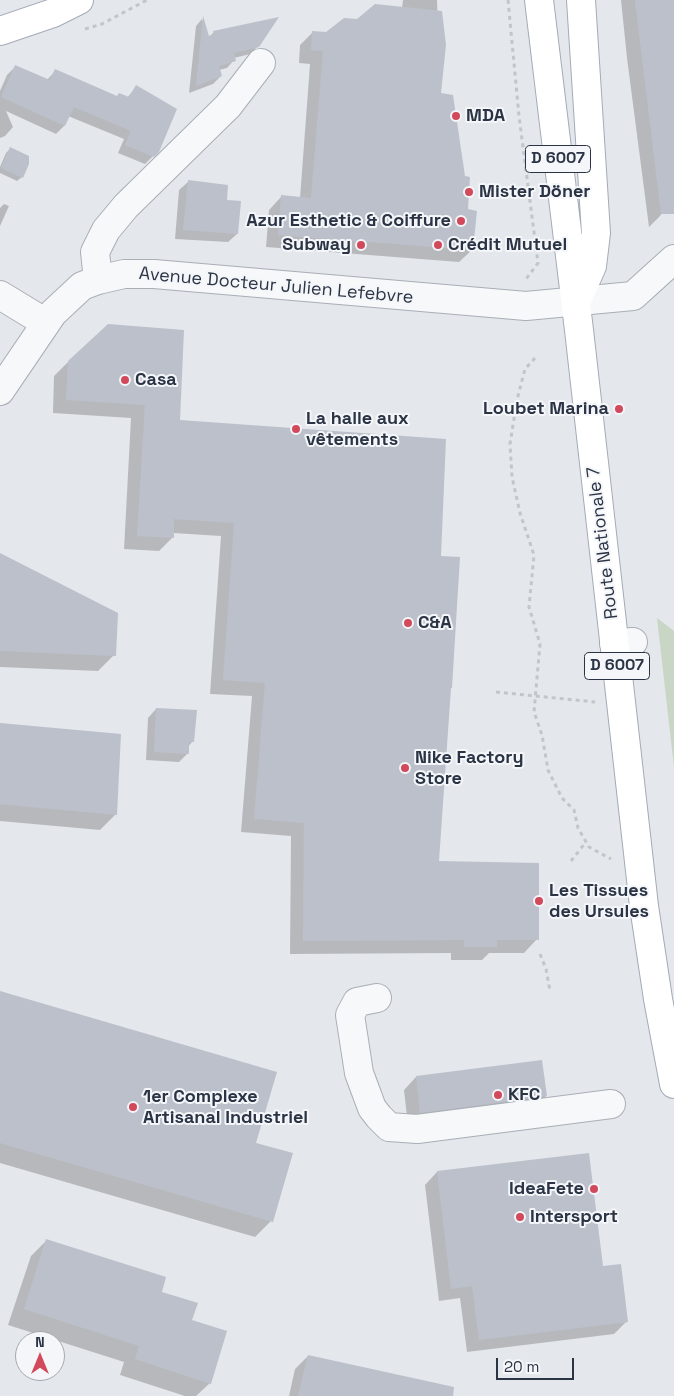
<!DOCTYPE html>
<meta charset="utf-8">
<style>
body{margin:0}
#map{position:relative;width:674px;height:1396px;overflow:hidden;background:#e4e7ec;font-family:"Space Grotesk",sans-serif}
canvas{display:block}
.north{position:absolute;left:15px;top:1331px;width:50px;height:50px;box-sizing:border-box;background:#f4f6f9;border:1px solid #a4a8b1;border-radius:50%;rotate:0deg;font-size:14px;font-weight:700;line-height:20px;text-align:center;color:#2b3445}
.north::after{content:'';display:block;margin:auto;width:18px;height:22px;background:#d1495b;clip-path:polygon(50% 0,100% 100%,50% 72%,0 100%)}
.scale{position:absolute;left:496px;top:1358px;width:78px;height:22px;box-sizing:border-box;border:2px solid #2b3445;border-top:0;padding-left:6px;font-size:15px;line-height:18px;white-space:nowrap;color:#2b3445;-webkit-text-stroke:4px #f4f6f9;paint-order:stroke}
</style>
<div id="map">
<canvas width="674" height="1396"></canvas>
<div class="north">N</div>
<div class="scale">20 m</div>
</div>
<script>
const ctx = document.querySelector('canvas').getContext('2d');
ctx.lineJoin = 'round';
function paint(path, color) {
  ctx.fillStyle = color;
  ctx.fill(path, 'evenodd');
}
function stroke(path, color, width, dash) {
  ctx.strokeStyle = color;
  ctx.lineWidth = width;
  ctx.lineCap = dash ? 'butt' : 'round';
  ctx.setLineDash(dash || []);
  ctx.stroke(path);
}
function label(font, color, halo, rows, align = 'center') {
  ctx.font = font + ' "Space Grotesk",sans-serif';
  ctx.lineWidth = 4;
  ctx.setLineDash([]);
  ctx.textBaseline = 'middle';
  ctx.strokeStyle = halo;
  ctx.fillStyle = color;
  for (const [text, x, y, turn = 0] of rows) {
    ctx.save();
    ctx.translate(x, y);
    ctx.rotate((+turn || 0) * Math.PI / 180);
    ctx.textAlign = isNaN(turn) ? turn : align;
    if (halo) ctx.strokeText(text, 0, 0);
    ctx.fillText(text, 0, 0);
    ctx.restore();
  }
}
paint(new Path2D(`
 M657,618L674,631V767Z`), '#c9d6c5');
paint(new Path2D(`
 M403,0H437L440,95L472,250L459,262L266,247L269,210L281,197L300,198L310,64L299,63L300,45L313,32L327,33L357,20L402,8Z
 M621,0H674V196L660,216L649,227L627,58Z
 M202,19L208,38L214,32L258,46L250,54L234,58V60L227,68L219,70L221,76L213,84L189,93L196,26Z
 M15,67L47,80L56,70L116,97L127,98L136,87L158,151L145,164L118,153L124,139L68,116L64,126L56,134L6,111L13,127L5,136L0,138V91L7,75Z
 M10,149L22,177L17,181L0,173V167L6,153Z
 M188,182L226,201L237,234L228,242L175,239L179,190Z
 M4,204L9,206L0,226V208Z
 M69,361L179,421L439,557L438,863L537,939L524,953H489L482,960H451V953L290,954L291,836L241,832L252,696L210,694L221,536L173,533L172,538L159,551L124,549L131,418L53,413L54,376Z
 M0,555L114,655L98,671L0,667Z
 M156,709L192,742L188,747L187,754L179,762L146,760L148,718Z
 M0,724L116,814L100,830L0,821Z
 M0,993L255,1144L271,1221L255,1237L0,1163Z
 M416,1077L546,1096L533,1109L408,1125L404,1090Z
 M437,1172L602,1267L627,1321L614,1334L467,1352L460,1298L439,1301L425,1185Z
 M47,1240L160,1292L191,1321L210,1383L196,1396H185L120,1375L124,1362L8,1325L31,1256Z
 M308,1356L441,1396H289L295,1369Z`), '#0003');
paint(new Path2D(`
 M635,0H674V214H661Z
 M375,4L442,11L446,45L441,93L453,95L465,176L470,177L468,209L477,211L473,250L278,235L281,195L311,198L323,51L311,50L312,31L326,32L344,18L357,19Z
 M203,16L209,36L214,34L213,31L279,17L259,47L234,53L236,61L219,66L222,76L196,86Z
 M15,65L50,80L55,69L117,96L119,93L129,97L136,85L177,109L159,152L154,157L125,145L131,131L74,107L65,126L1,97Z
 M10,147L29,156V164L23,178L1,168Z
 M188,180L228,185L227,200L241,201L238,234L183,230Z
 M108,324L184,330L180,420L446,439L441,556L460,557L452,688H451L439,861L539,863V940H497V947H464V940L303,941L304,823L254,819L265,683L223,680L234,523L174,519V538L137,536L145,405L66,400L68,361Z
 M0,553L118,613L116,656L0,651Z
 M156,708L197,710L194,742H189V754L154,752Z
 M0,723L121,734L117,815L0,804Z
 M0,991L277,1072L256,1143L293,1153L273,1222L0,1143Z
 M542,1060L547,1096L420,1113L416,1076Z
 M589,1153L603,1266L621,1264L628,1322L479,1340L472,1286L451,1289L437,1171Z
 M46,1239L166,1277L162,1292L198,1303L192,1320L227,1331L211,1384L135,1359L139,1346L24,1309Z
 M308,1355L454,1387L453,1396H298Z`), '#bbc0ca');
const minor = new Path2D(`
 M98,280L95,252L106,230L126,206L228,106L261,63
 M0,295L46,323
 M0,391L53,313L82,286L98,280L124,274H154L526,306L633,296L674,259
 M614,643L633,642
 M377,998L357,1002L350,1015L359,1073L372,1108L379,1117L389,1127L417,1129L611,1104`);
const major = new Path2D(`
 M539,0L579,330L644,906L658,999L674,1084
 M0,31L53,13L79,0
 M576,302L592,266L596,233L581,0`);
stroke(minor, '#a9aeb7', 30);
stroke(major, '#a3abb8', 30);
stroke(new Path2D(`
 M508,0L519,116L538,263L526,279
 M85,29L102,24L147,0
 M535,358L525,369L517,400L510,444L512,477L520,513L534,555L529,607L540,644L534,712L542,735L548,770L562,798L574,810L578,828L589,847L611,859
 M496,692L595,702
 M571,861L586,842
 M540,954L546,969L550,991`), '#c2c5cb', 3, [4, 4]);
stroke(minor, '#f7f8fa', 28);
stroke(major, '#fff', 28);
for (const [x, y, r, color] of [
 [456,116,5,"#d1495b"],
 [469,192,5,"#d1495b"],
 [461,221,5,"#d1495b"],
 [361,245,5,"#d1495b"],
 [438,245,5,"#d1495b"],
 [125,380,5,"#d1495b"],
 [619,409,5,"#d1495b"],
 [296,429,5,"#d1495b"],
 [408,623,5,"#d1495b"],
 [405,768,5,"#d1495b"],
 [539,901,5,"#d1495b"],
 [498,1095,5,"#d1495b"],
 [133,1107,5,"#d1495b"],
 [594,1189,5,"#d1495b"],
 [520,1217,5,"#d1495b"]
]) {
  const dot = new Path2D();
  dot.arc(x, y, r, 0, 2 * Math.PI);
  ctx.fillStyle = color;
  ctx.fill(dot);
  stroke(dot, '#f4f6f9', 2);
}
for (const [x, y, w] of [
 [558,159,65],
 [617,666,65]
]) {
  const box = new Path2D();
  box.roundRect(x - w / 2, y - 13.5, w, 27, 4);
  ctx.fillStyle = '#f4f6f9';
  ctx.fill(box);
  stroke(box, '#2b3445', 1);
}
label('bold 16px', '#2b3445', null, [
 ["D 6007",558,159],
 ["D 6007",617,666]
]);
label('bold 18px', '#2b3445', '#f4f6f9', [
 ["MDA",466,116],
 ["Mister Döner",479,192],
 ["Azur Esthetic & Coiffure",451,221,"right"],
 ["Subway",351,245,"right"],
 ["Crédit Mutuel",448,245],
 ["Casa",135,380],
 ["Loubet Marina",609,409,"right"],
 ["La halle aux",306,419],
 ["vêtements",306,440],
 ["C&A",418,623],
 ["Nike Factory",415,758],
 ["Store",415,779],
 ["Les Tissues",549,891],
 ["des Ursules",549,912],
 ["KFC",508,1095],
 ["1er Complexe",143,1097],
 ["Artisanal Industriel",143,1118],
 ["IdeaFete",584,1189,"right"],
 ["Intersport",530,1217]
], 'left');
label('18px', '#2b3445', '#f4f6f9', [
 ["Avenue Docteur Julien Lefebvre",276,286,5],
 ["Route Nationale 7",603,543,-97]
]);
</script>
